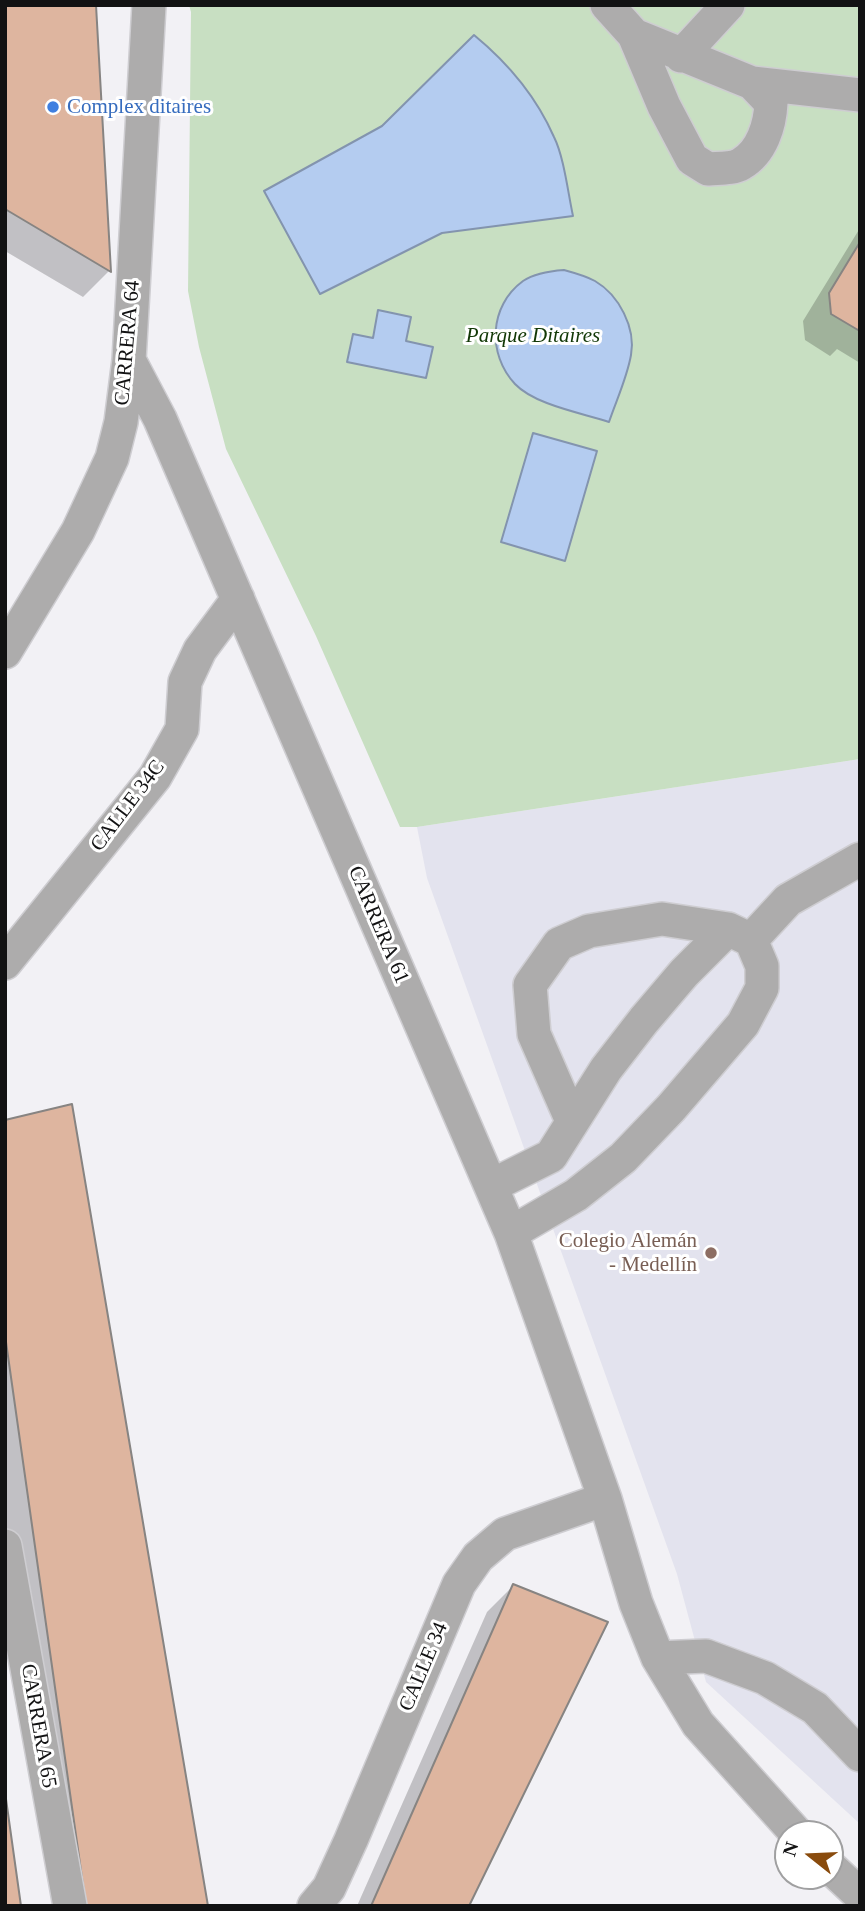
<!DOCTYPE html>
<meta charset="utf-8">
<style>
body{margin:0}
#map{position:relative;width:865px;height:1911px;overflow:hidden;background:#f2f1f5;font-family:"Times New Roman",serif}
canvas{display:block}
.frame{position:absolute;inset:0;border:7px solid #121213;pointer-events:none}
.north{position:absolute;left:774px;top:1820px;width:70px;height:70px;box-sizing:border-box;background:#fff;border:2px solid #a0a0a1;border-radius:50%;rotate:288deg;font-size:19px;font-weight:700;line-height:28px;text-align:center;color:#121213}
.north::after{content:'';display:block;margin:auto;width:24px;height:32px;background:#894b0d;clip-path:polygon(50% 0,100% 100%,50% 72%,0 100%)}
</style>
<div id="map">
<canvas width="865" height="1911"></canvas>
<div class="frame"></div>
<div class="north">N</div>
</div>
<script>
const ctx = document.querySelector('canvas').getContext('2d');
ctx.lineJoin = 'round';
function paint(path, color) {
  ctx.fillStyle = color;
  ctx.fill(path, 'evenodd');
}
function stroke(path, color, width, dash) {
  ctx.strokeStyle = color;
  ctx.lineWidth = width;
  ctx.lineCap = dash ? 'butt' : 'round';
  ctx.setLineDash(dash || []);
  ctx.stroke(path);
}
function label(font, color, halo, rows, align = 'center') {
  ctx.font = font + ' "Times New Roman",serif';
  ctx.lineWidth = 6;
  ctx.setLineDash([]);
  ctx.textBaseline = 'middle';
  ctx.strokeStyle = halo;
  ctx.fillStyle = color;
  for (const [text, x, y, turn = 0] of rows) {
    ctx.save();
    ctx.translate(x, y);
    ctx.rotate((+turn || 0) * Math.PI / 180);
    ctx.textAlign = isNaN(turn) ? turn : align;
    if (halo) ctx.strokeText(text, 0, 0);
    ctx.fillText(text, 0, 0);
    ctx.restore();
  }
}
paint(new Path2D(`
 M860,759V1824L706,1682L677,1574L427,878L417,827Z`), '#e3e3ee');
paint(new Path2D(`
 M189,5H860V759L417,827H400L316,636L226,449L199,347L188,291L191,12Z`), '#c8dfc2');
const water = new Path2D(`
 M474,35C508,63 536,96 554,137C564,157 568,193 573,216L442,233L320,294L264,191L382,126Z
 M564,270C575,273 586,276 595,281C619,295 636,328 631,355C627,378 616,401 609,422C582,413 535,405 515,384C487,354 489,306 523,281C535,273 550,271 564,270Z
 M378,310L411,317L406,341L433,347L426,378L347,362L353,334L373,338Z
 M533,433L597,451L565,561L501,542Z`);
paint(water, '#b4ccf0');
stroke(water, '#8394ae', 2);
paint(new Path2D(`
 M5,5H94L109,271L83,297L5,251Z
 M860,228V363L837,349L830,356L805,340L803,321Z
 M5,1122L207,1906H56L5,1546Z
 M513,1586L467,1906H357L487,1612Z`), '#0003');
const building = new Path2D(`
 M5,5H96L111,272L5,209Z
 M860,242V328L858,330L831,314L829,293Z
 M72,1104L208,1906H86L5,1335V1120Z
 M513,1584L608,1622L469,1906H371Z
 M5,1792L21,1906H5Z`);
paint(building, '#deb59f');
stroke(building, '#878482', 2);
const minor = new Path2D(`
 M607,5L634,35L752,83L860,95
 M634,35L664,106L692,159L708,169C717,168 733,169 741,164C762,152 770,125 771,103L752,83
 M681,56L728,5
 M129,360L160,419L511,1233L605,1499L636,1603L658,1658L698,1724L797,1834
 M5,652L78,531L112,458L121,422L129,360L149,5
 M751,940L788,900L860,859
 M5,963L155,777L182,729L185,682L200,650L238,599
 M491,1186L551,1156L606,1069L644,1020L684,973L728,929
 M511,1233L576,1195L623,1158L671,1108L743,1024L762,988V966L751,940L728,929L662,919L589,931L559,944L530,985L534,1034L572,1121
 M5,1546L70,1906
 M658,1658L706,1656L765,1678L815,1708L860,1755
 M830,1867L860,1895
 M314,1906L329,1888L351,1840L459,1584L478,1557L505,1534L605,1499`);
stroke(minor, '#cecdd1', 36);
stroke(minor, '#adacac', 33);
for (const [x, y, r, color] of [
 [53,107,7,"#3f7fe0"],
 [711,1253,7,"#8d6e63"]
]) {
  const dot = new Path2D();
  dot.arc(x, y, r, 0, 2 * Math.PI);
  ctx.fillStyle = color;
  ctx.fill(dot);
  stroke(dot, '#fff', 2.5);
}
label('21px', '#366cbe', '#fff', [
 ["Complex ditaires",67,107]
], 'left');
label('italic 21px', '#123806', '#fff', [
 ["Parque Ditaires",533,336]
]);
label('21px', '#121213', '#fff', [
 ["CARRERA 64",128,343,-85],
 ["CALLE 34C",128,806,-53],
 ["CARRERA 61",378,925,67],
 ["CALLE 34",424,1667,-67],
 ["CARRERA 65",38,1726,80]
]);
label('21px', '#785e54', '#fff', [
 ["Colegio Alemán",697,1241],
 ["- Medellín",697,1265]
], 'right');
</script>
